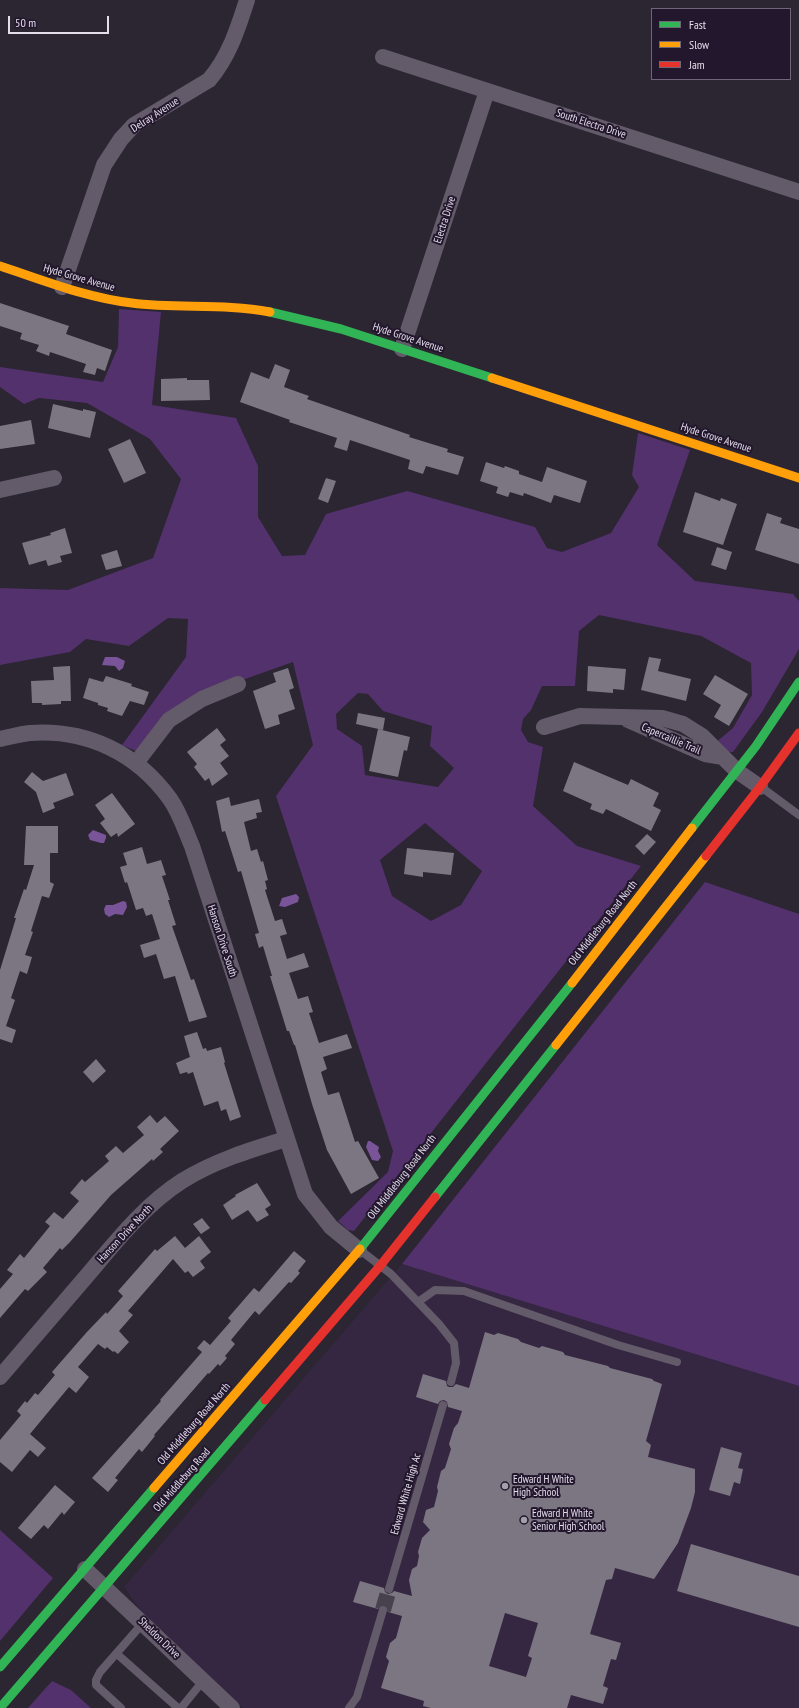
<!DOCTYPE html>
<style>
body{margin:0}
#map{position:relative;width:799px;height:1708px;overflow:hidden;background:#2c2532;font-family:"PT Sans Narrow",sans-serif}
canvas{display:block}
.legend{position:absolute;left:651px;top:8px;width:140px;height:72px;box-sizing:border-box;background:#22172c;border:1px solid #706679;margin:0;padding:5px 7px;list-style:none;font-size:12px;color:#e4ddec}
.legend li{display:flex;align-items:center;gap:8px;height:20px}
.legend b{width:20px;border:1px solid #706679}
.scale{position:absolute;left:8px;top:16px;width:101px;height:18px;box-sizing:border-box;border:2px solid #e4ddec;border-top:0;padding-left:5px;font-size:12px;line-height:14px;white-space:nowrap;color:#e4ddec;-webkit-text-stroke:3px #22172c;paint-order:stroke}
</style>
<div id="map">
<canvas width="799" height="1708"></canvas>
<ul class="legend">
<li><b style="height:5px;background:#30b455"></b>Fast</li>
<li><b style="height:5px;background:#ff9f0a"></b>Slow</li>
<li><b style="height:5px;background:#e5322d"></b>Jam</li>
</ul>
<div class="scale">50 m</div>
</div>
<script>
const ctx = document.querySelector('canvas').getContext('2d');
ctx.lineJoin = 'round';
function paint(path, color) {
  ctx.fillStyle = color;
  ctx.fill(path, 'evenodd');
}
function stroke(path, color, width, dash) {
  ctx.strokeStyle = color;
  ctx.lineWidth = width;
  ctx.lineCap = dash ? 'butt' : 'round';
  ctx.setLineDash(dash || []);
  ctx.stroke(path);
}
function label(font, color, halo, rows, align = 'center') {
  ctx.font = font + ' "PT Sans Narrow",sans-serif';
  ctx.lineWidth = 4;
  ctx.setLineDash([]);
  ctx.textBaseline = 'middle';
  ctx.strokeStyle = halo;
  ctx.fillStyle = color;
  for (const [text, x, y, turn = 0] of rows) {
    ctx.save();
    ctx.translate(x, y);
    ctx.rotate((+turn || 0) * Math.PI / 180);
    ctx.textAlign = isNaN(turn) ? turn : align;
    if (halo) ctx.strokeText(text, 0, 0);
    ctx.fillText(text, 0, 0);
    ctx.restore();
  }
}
paint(new Path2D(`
 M402,1264L799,1386V1708H243L140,1610L124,1587Z`), '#352741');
paint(new Path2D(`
 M119,309L161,312L152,405L236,418L258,466V517L282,556L305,555L326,514L407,491L535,527L547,548L562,552L611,533L639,487L632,475L638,433L690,450L657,545L695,581L793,594L799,601V649L762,712L733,752H726L715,743L733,728L752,695L751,663L701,636L599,615L579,631L575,686H542L531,710L523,719L521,730L528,742L543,747L533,806L577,846L641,866L354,1231L348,1230L338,1221L388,1172L393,1151L276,796L313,745L293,662L197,696L136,751L122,745L186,657L188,619L168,618L129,646L86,639L70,652L0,665V588L68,590L153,558L181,479L150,439L87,403L39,398L24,404L0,387V367L103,382L118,347ZM358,693L368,694L383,711L432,726L430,746L454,768L438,787L365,775L362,746L337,729L336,714ZM425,823L482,871L461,905L431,921L392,896L380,860Z
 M705,882L799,914V1386L402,1264Z
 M0,1530L53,1578L0,1641Z
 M52,1681L71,1690L91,1708H28Z`), '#52316c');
paint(new Path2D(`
 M105,657H117L125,661L123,668L119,671L115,666L102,665Z
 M93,830L106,835V838L104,843H101L90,840L88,835Z
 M296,894L299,897L298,902L285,907L279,906L282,898Z
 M123,901L126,902L127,907L123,915L115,914L109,917L105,914L104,909L106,905H113Z
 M368,1141H370L379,1147L378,1151L381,1157L378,1161L372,1160L366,1147Z`), '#795498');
paint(new Path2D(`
 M0,303L69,326L66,334L112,350L105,371L97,368L95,375L83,372L86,364L50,352L49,356L36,351L39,345L20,339L22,333L0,326Z
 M275,364L290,370L284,387L309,396L307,399L410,435L409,437L448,449L447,452L464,457L458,475L426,466L423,474L408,469L410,460L350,440L347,451L334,447L337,438L289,422L290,420L240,402L251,372L269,379Z
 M187,378V380H209L210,400L161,401V379Z
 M53,404L83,411V409L96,412L90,438L48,428Z
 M31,420L35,444L0,449V426Z
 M130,439L146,473L124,483L108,449Z
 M486,462L504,468L505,466L519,471V474L542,482L547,467L587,481L580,503L554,495L551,503L524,493L523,496L510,492L508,497L496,493L498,487L480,481Z
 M326,478L336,481L328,503L318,499Z
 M695,492L720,501L721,498L737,504L723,545L683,532Z
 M767,513L782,518L780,523L799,529V564L755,550Z
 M65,528L72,553L60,556L62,562L48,566L46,560L29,565L22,543L51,535L50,533Z
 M717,547L732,552L726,570L711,565Z
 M117,550L122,566L106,570L101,555Z
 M649,657L661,659L658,671L691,679L686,701L641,690Z
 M70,666L71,701H61V704L42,705V703H32L31,681L54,680L53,667Z
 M588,666L626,669L624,690L613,689V693L587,691Z
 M288,668L294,688L289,690L295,709L278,715L280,724L265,729L253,691L276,682L273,673Z
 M715,675L748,694L729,726L714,717L721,705L703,694Z
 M106,676L132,684L131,686L149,692L144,705L130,701L122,716L107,711L108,708L98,705V703L83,698L89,678L103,682Z
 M358,713L385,718L383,730L356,724Z
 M217,728L226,740L220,745L229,756L220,763L228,774L212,786L209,778L205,781L194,767L197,764L187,752Z
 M378,729L410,737L407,751L404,750L398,777L369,771Z
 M574,762L628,785L631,779L659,793L653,806L661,810L651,831L606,809L603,814L590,809L592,804L563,791Z
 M32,772L43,781L66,773L74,795L53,803L55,808L43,813L36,792L24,782Z
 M112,793L135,824L118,837L117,833L111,837L100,823L105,819L95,805Z
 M229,797L231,806L259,799L262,812L256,813L257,818L244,822L251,851L257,849L261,862L263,861L268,880L265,881L267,889L265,890L275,921L282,919L287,934L280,936L287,959L304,953L309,967L289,973L298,999L308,996L313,1012L309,1013L319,1043L347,1034L352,1048L323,1057L327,1069L321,1072L328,1095L339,1092L355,1142L358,1141L379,1178L351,1194L327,1150L312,1104L295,1045H294L289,1031H287L279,1005L270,976H272L263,946L259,948L255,934L259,933L241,871L238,872L225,831L222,832L216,801Z
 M26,826H58V853H50V882L54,884L49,898L42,896L31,931L33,932L25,955L32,957L27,974L20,971L11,998L15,1000L6,1026L16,1030L12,1043L0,1039V970L16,918H14L24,889L26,890L34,865H24Z
 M647,834L656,842L644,855L635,846Z
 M142,847L147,864L161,860L166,875L162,876L170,900H168L176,925L172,926L191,980L194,979L207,1017L189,1022L175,976L164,979L156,954L144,958L140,945L160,939L152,914L146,916L143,908L136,910L127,882L125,883L120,867L127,865L123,853Z
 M407,848L454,853L451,875L423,872V877L404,874Z
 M197,1032L203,1049L206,1048L207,1051L221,1047L225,1062L224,1063L241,1117L230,1121L226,1109L221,1111L218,1101L204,1106L193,1072L188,1074L187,1072L180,1074L176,1063L190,1057L184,1036Z
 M96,1059L106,1071L93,1083L83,1072Z
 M150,1115L157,1123L165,1116L179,1131L160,1149L163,1152L153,1161L152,1159L111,1195L70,1242L62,1250L60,1248L43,1268L47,1272L28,1291L25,1289L0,1318V1289L13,1274L7,1270L20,1254L24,1258L50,1226L45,1222L54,1212L63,1219L79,1201L70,1193L82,1179L85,1182L109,1161L105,1156L116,1146L123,1153L144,1135L137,1127Z
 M257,1183L271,1205L265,1209L269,1215L257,1222L248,1210L232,1220L223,1205L236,1196L235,1195Z
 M202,1218L210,1228L201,1234L193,1224Z
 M175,1236L185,1248L199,1236L211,1252L200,1261L205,1268L193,1277L188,1271L185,1273L173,1259L128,1311L133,1315L119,1331L129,1342L118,1354L114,1351L113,1352L107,1347L105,1349L98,1344L78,1367L89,1377L76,1393L69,1387L30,1434L46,1448L38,1457L30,1450L12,1472L0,1462V1440L21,1415L17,1411L25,1401L27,1403L35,1393L38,1395L55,1375L52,1372L86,1333L106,1312L107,1314L123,1296L118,1291L155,1249L157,1251Z
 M294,1251L306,1261L298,1271L300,1273L291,1283L289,1282L259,1315L255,1311L231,1340L235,1344L225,1356L227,1358L220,1366L218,1364L209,1374L208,1373L154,1435L155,1436L142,1452L139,1449L115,1478L118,1480L108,1492L92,1478L161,1401L160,1400L202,1352L197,1348L204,1340L210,1345L231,1321L228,1318L254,1288L259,1292Z
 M485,1332L494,1335L498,1333L518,1339L521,1342L539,1348L542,1346L563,1352L565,1355L608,1366L610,1368L652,1379L654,1381L662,1384L646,1441L651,1445L648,1457L695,1469V1492L691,1508L678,1543L654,1579L615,1568L612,1579L606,1580L590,1634L621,1643L616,1660L611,1659L603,1686L608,1688L603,1704L571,1695L567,1708H431L423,1706L424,1701L381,1688L389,1661L386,1657L390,1643L396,1638L402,1616L388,1612L387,1607L384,1605L380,1606L378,1609L353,1602L360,1581L384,1588L385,1592L388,1594L392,1593L394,1591L412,1596L409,1580L412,1569L417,1566L419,1556L418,1552L422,1538L430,1530L423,1522L426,1510L434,1507L438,1491L437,1487L441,1471L445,1468L451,1449L449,1444L454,1428L458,1423L462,1411L448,1407L447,1402L444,1400L440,1401L438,1404L416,1397L423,1374L446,1381L447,1386L449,1387H453L456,1384L469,1388ZM505,1613L538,1623L528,1656L532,1658L526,1677L489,1666Z
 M721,1447L742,1453L738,1468L743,1469L740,1484L734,1482L730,1496L709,1490Z
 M55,1485L75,1502L64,1515L62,1512L48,1529L44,1525L31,1539L18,1528Z
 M691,1544L799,1576V1627L677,1591Z`), '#7c7682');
stroke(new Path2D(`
 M383,1610L389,1589`), '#48414e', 16, [16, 8]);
stroke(new Path2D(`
 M761,787L799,815
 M360,1250L391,1274L439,1324L454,1343L456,1363L451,1382
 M418,1302L435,1290L464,1291L618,1345L677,1362
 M389,1589L443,1405
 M117,1654L178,1708
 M121,1708L96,1685V1680L100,1672L143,1623
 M181,1708L203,1681
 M349,1708L357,1697L383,1610`), '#635b6a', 8);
stroke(new Path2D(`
 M383,57L799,192
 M62,287L104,165L121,139L134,125L209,80C229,57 238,28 247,0
 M402,349L487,91
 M0,490L54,478
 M628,720L705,754L723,757
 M544,727L580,716L662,718L683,724L702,736L737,771L760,787
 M0,739C10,737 20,734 30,733C87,729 137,753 170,799C180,813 185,830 192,846L305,1194L331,1227L359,1250
 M136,763L169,720L202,699L238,684
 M0,1377C30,1342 61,1306 91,1271C118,1239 146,1204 182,1181C214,1161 250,1150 286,1139
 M85,1569L232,1708`), '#635b6a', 16);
stroke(new Path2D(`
 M270,312L341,329L492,378
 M692,828L756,746L799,682
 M435,1197L556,1045
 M360,1249L572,983
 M0,1667L154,1488
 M0,1708L265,1400`), '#30b455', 9);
stroke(new Path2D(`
 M0,266C43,280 87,298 132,303C178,309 224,303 270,312
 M492,378L799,478
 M572,983L692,828
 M556,1045L706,856
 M154,1488L360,1249`), '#ff9f0a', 9);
stroke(new Path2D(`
 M706,856L760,787L799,733
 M265,1400L380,1266L435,1197`), '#e5322d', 9);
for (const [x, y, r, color] of [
 [505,1486,4,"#a49dab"],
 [524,1520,4,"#a49dab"]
]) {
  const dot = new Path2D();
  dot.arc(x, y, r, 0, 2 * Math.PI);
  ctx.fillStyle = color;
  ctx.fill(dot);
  stroke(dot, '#22172c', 1.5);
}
label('11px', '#e4ddec', '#22172c', [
 ["Delray Avenue",155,115,-33],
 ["South Electra Drive",591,124,18],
 ["Electra Drive",445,220,-72],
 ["Hyde Grove Avenue",79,278,16],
 ["Hyde Grove Avenue",408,338,18],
 ["Hyde Grove Avenue",716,438,18],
 ["Capercaillie Trail",671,739,23],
 ["Old Middleburg Road North",603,923,-52],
 ["Hanson Drive South",222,941,72],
 ["Old Middleburg Road North",402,1177,-52],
 ["Hanson Drive North",125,1234,-47],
 ["Old Middleburg Road North",194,1424,-49],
 ["Old Middleburg Road",182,1480,-49],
 ["Edward White High Ac",406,1494,-74],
 ["Sheldon Drive",159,1638,44]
]);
label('11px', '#e4ddec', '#22172c', [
 ["Edward H White",513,1480],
 ["High School",513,1493],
 ["Edward H White",532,1514],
 ["Senior High School",532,1527]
], 'left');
</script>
